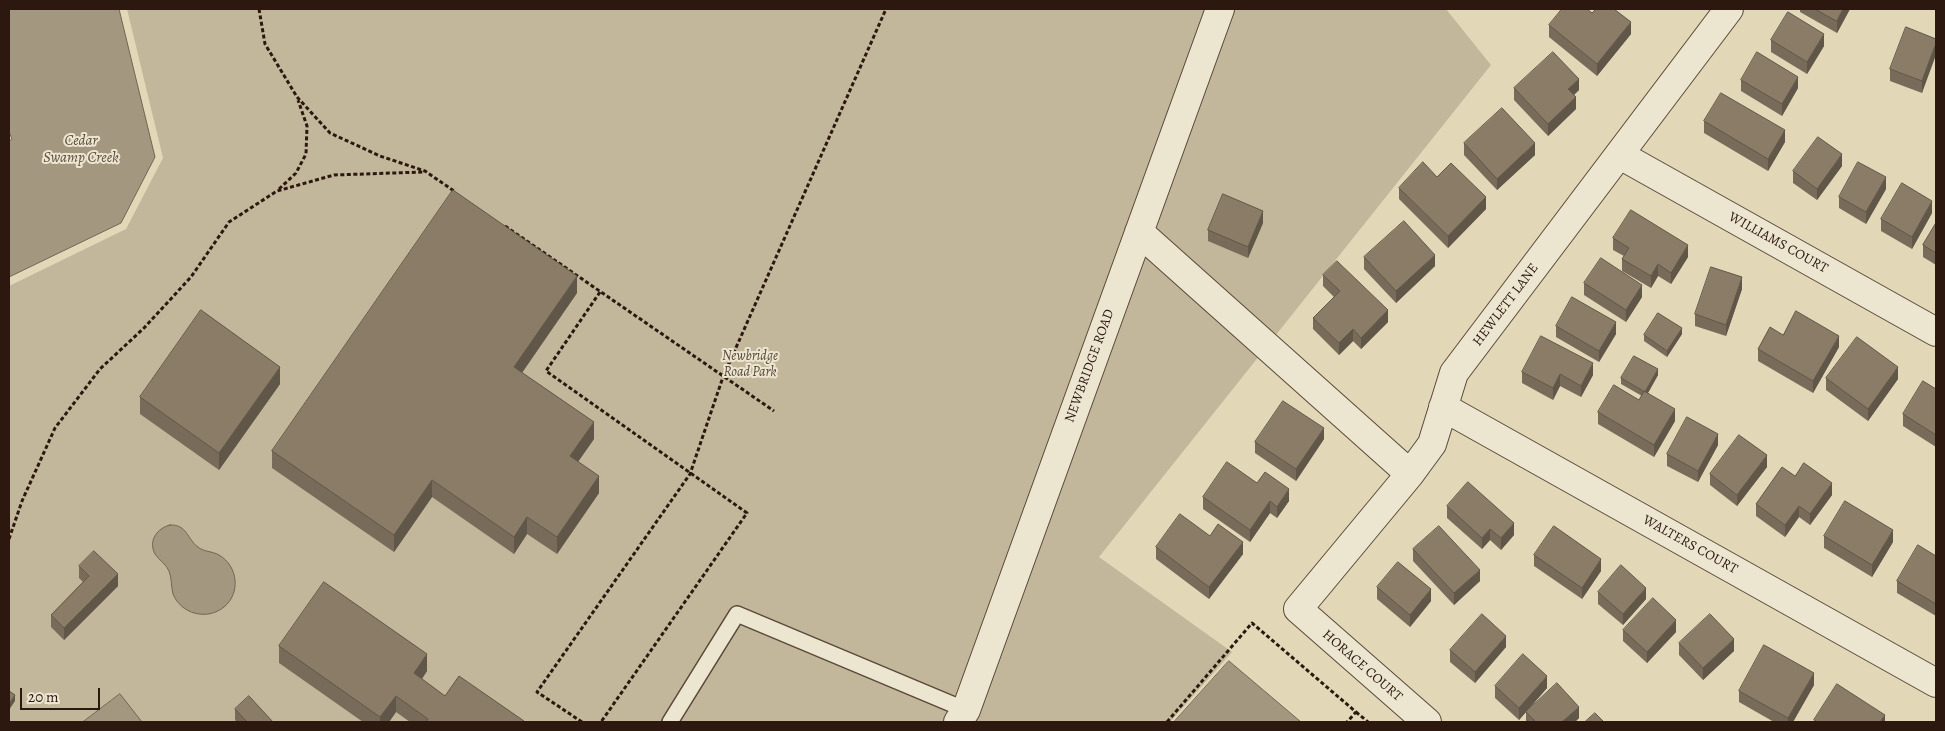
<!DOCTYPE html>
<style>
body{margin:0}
#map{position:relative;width:1945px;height:731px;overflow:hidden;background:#e2d8b8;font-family:Alegreya,serif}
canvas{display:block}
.frame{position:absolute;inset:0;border:10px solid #2c180f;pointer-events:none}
.scale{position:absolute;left:20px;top:688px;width:80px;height:22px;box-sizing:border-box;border:2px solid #2c180f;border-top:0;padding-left:6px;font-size:15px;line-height:18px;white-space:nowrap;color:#2c180f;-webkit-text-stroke:4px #ece6d1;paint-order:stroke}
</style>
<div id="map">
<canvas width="1945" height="731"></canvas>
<div class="frame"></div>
<div class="scale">20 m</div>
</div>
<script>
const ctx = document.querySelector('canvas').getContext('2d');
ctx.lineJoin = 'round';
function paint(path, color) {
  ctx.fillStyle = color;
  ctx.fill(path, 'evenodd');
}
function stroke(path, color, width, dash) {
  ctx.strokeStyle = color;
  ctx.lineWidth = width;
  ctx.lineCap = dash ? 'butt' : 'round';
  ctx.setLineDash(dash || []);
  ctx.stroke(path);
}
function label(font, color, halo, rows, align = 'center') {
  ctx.font = font + ' Alegreya,serif';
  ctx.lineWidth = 4;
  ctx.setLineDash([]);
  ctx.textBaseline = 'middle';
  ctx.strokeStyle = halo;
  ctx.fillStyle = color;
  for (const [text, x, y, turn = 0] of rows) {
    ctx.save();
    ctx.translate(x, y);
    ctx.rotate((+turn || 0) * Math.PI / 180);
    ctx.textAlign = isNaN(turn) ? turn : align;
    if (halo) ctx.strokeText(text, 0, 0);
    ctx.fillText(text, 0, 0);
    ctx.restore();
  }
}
paint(new Path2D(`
 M127,9H1446L1491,65L1099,557L1232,652L1170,722H9V286L126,229L163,158Z`), '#c3b79b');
const water = new Path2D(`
 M9,9H119L155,157L121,223L9,277V141L12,139L9,132Z
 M170,525C187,524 187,539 198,547C204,552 212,551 219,555C238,566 241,593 224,607C207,621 181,614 173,594C171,587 172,578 169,571C166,564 159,560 155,554C148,541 157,528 170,525Z
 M1229,661L1301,722H1174Z
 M120,694L142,722H83Z`);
paint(water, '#a4977f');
stroke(water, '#746452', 1);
const lane = new Path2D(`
 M670,722L737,614L966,710`);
const street = new Path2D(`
 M1620,155L1936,332
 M1139,232L1410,474
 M1443,407L1936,683
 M958,722L966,710L1220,9
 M1427,722L1298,609L1410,474L1432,444L1454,373L1729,9`);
stroke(lane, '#5a4839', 18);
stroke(street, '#5a4839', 30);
stroke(new Path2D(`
 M259,9L265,44L297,97L330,133L380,156L425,171L454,191
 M279,189L296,173L306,154L307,126L298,100
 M505,226L774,411
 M600,292L546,371L747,513L601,722
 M9,539L22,501L55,428L100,369L144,328L191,277L229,222L277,191L334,175L423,172
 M1356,712L1368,722
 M582,722L537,692L690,474L723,377L886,9
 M1167,722L1252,623L1356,712L1347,722`), '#2c180f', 3, [4, 2.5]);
stroke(lane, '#ece6d1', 15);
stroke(street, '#ece6d1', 28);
paint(new Path2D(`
 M1800,9H1850L1837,33L1800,12Z
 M1592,13L1631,34L1597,76L1549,37V25Z
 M1936,39L1922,93L1890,81V69Z
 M1771,40L1824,46L1807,74L1771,52Z
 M1741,80L1798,88L1782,116L1741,91Z
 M1514,88L1579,90L1574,95L1576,109L1548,136L1514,100Z
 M1704,121L1785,142L1768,171L1704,133Z
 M1464,143L1535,155L1497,190L1464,155Z
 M1842,166L1817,200L1793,183V171Z
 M1437,177L1486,209L1448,248L1399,199V188Z
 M1886,189L1866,224L1839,208V197Z
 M1932,213L1912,249L1881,231V219Z
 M1263,223L1248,258L1208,241V230Z
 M1936,223V265L1923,257V245Z
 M1613,238L1688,257L1671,284L1658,276L1651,288L1622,271V259L1624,256L1613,250Z
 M1364,257L1435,266L1396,303L1364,269Z
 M1323,275L1388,322L1361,349L1353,341L1339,355L1313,329V318L1334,297L1323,286Z
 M1584,283L1642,297L1626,322L1584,295Z
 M1742,289L1726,336L1695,326V314Z
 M577,293L522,373L594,439L578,462L599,493L557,554L527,534L514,554L432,497L394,552L272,468V451Z
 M1556,326L1616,334L1599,362L1556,337Z
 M1682,334L1667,357L1644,341V335Z
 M1839,347L1813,393L1758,361V349Z
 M1522,372L1593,375L1581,397L1560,386L1553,400L1522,383Z
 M1658,375L1648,393L1675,421L1654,457L1598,424V412L1639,400L1642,396L1621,384V378Z
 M1826,378L1898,379L1868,421L1826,390Z
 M280,384L219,470L140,414V397Z
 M1936,389V447L1903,426V414Z
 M1324,439L1296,481L1255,453V442Z
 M1718,445L1698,482L1667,466V454Z
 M1767,467L1737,506L1710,485V474Z
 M1795,476L1832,495L1810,525L1799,517L1785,537L1756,516V504Z
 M1257,483L1289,501L1277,518L1270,513L1250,542L1203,509V497Z
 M1447,506L1514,535L1501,550L1490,540L1482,549L1447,518Z
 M1210,536L1243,554L1209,599L1156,559V547Z
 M1824,536L1893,542L1872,577L1824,548Z
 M1413,549L1480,581L1454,605L1413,561Z
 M1534,555L1601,571L1582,599L1534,566Z
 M1936,556V616L1897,593V581Z
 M79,566L118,586L64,640L51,627V615L83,582L79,578Z
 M1377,587L1431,601L1410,627L1377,599Z
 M1598,592L1646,599L1623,625L1598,604Z
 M1623,630L1676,632L1647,663L1623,641Z
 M1679,643L1734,651L1703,680L1679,655Z
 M279,646L427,671L422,679L445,696L524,722H410L396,712L389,722H363L279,663Z
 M1506,647L1475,683L1450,662V650Z
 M1814,685L1793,722H1774L1739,702V691Z
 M1495,686L1547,688L1519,720L1495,698Z
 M235,709L273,722H237L235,720Z
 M1526,712L1579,718L1575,722H1526Z`), '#786b59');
paint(new Path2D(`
 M1843,9H1850L1837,33V21Z
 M1631,22V34L1597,76V64Z
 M1824,34V46L1807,74V62Z
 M1936,43V55L1922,93V81Z
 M1798,77V88L1782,116V104Z
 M1579,79V90L1568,100V89Z
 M1576,97V109L1548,136V124Z
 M1785,130V142L1768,171V159Z
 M1535,143V155L1497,190V179Z
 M1842,154V166L1817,200V189Z
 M1886,177V189L1866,224V212Z
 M1486,197V209L1448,248V236Z
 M1932,201V213L1912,249V237Z
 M1263,211V223L1248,258V247Z
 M1688,245V257L1671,284V273Z
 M1435,255V266L1396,303V291Z
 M1658,264V276L1651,288V276Z
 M577,276V293L514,384V367Z
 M1742,277V289L1726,336V325Z
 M1642,285V297L1626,322V310Z
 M1388,310V322L1361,349V338Z
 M1616,322V334L1599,362V351Z
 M1682,328V334L1667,357V351Z
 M1353,329V341L1339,355V343Z
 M1839,336V347L1813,393V381Z
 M1593,363V375L1581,397V386Z
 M280,367V384L219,470V453Z
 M1898,367V379L1868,421V409Z
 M1658,369V375L1645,398V392Z
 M1560,374V386L1553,400V388Z
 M1675,409V421L1654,457V445Z
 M594,422V439L570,473V456Z
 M1324,428V439L1296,481V469Z
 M1718,434V445L1698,482V471Z
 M1767,455V467L1737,506V495Z
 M599,476V493L557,554V537Z
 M432,480V497L394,552V535Z
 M1832,483V495L1810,525V514Z
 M1289,489V501L1277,518V507Z
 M1270,501V513L1250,542V530Z
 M1799,506V517L1785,537V525Z
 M527,517V534L514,554V537Z
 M1514,523V535L1501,550V538Z
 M1490,529V540L1482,549V538Z
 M1893,530V542L1872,577V565Z
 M1243,542V554L1209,599V587Z
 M1601,559V571L1582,599V588Z
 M1480,570V581L1454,605V593Z
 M118,574V586L64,640V628Z
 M1646,588V599L1623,625V614Z
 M1431,589V601L1410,627V615Z
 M1676,620V632L1647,663V652Z
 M1506,636V647L1475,683V672Z
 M1734,639V651L1703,680V668Z
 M427,654V671L414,690V673Z
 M1814,673V685L1793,722H1788V718Z
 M1547,676V688L1519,720V708Z
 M15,695V701L9,710V704Z
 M396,696V712L389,722H380V717Z
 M1579,707V718L1575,722H1562Z
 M1885,715V722H1880Z`), '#615748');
const building = new Path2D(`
 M1562,9H1587L1592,13L1596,9H1614L1631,22L1597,64L1549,25Z
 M1815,9H1843L1837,21Z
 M1788,12L1824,34L1807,62L1771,40Z
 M1906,27L1936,39V43L1922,81L1890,69Z
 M1553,52L1579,79L1568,89L1576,97L1548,124L1514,88Z
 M1757,52L1798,77L1782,104L1741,80Z
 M1721,93L1785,130L1768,159L1704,121Z
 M1502,108L1535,143L1497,179L1464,143Z
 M1818,137L1842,154L1817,189L1793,171Z
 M1423,162L1437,177L1451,163L1486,197L1448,236L1399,188Z
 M1858,162L1886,177L1866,212L1839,197Z
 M1902,183L1932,201L1912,237L1881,219Z
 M453,190L577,276L514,367L594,422L570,456L599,476L557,537L527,517L514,537L432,480L394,535L272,451Z
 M1223,194L1263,211L1248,247L1208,230Z
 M1631,210L1688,245L1671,273L1658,264L1651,276L1622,259L1629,248L1613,238Z
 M1404,221L1435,255L1396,291L1364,257Z
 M1936,223V253L1923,245Z
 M1601,258L1642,285L1626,310L1584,283Z
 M1337,261L1388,310L1361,338L1353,329L1339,343L1313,318L1340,291L1323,275Z
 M1711,267L1742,277L1726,325L1695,314Z
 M1572,297L1616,322L1599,351L1556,326Z
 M201,310L280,367L219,453L140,397Z
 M1796,311L1839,336L1813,381L1758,349L1770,327L1783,335Z
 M1658,313L1682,328L1667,351L1644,335Z
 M1541,336L1593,363L1581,386L1560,374L1553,388L1522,372Z
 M1857,337L1898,367L1868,409L1826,378Z
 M1634,356L1658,369L1645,392L1621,378Z
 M1923,381L1936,389V435L1903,414Z
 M1614,385L1639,400L1644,391L1675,409L1654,445L1598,412Z
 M1283,401L1324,428L1296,469L1255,442Z
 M1687,417L1718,434L1698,471L1667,454Z
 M1739,435L1767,455L1737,495L1710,474Z
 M1227,462L1257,483L1265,472L1289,489L1277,507L1270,501L1250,530L1203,497Z
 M1804,463L1832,483L1810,514L1799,506L1785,525L1756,504L1782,467L1795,476Z
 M1468,482L1514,523L1501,538L1490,529L1482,538L1447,506Z
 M1845,501L1893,530L1872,565L1824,536Z
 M1180,514L1210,536L1218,524L1243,542L1209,587L1156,547Z
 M1439,526L1480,570L1454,593L1413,549Z
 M1554,526L1601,559L1582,588L1534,555Z
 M1918,545L1936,556V604L1897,581Z
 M94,551L118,574L64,628L51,615L89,576L79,566Z
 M1398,562L1431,589L1410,615L1377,587Z
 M1621,565L1646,588L1623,614L1598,592Z
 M324,582L427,654L414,673L445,696L459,676L524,721L523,722H426L428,719L396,696L380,717L279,646Z
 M1653,598L1676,620L1647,652L1623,630Z
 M1482,614L1506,636L1475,672L1450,650Z
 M1710,614L1734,639L1703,668L1679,643Z
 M1764,645L1814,673L1788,718L1739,691Z
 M1523,654L1547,676L1519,708L1495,686Z
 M1557,683L1579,707L1562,722H1536L1526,712Z
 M1837,684L1885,715L1880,722H1817L1814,720Z
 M9,691L15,695L9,704Z
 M249,696L273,722H247L235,709Z
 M1595,713L1604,722H1585Z`);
paint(building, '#8b7c67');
stroke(building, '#615748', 1);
label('14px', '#2c180f', '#ece6d1', [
 ["WILLIAMS COURT",1778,243,29],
 ["HEWLETT LANE",1506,305,-53],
 ["NEWBRIDGE ROAD",1090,366,-70],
 ["WALTERS COURT",1690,545,29],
 ["HORACE COURT",1362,666,41]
]);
label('italic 14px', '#594839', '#ece6d1', [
 ["Newbridge",750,357],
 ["Road Park",750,373]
]);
label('italic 15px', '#5c4b3c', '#ece6d1', [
 ["Cedar",81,141],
 ["Swamp Creek",81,158]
]);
</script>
